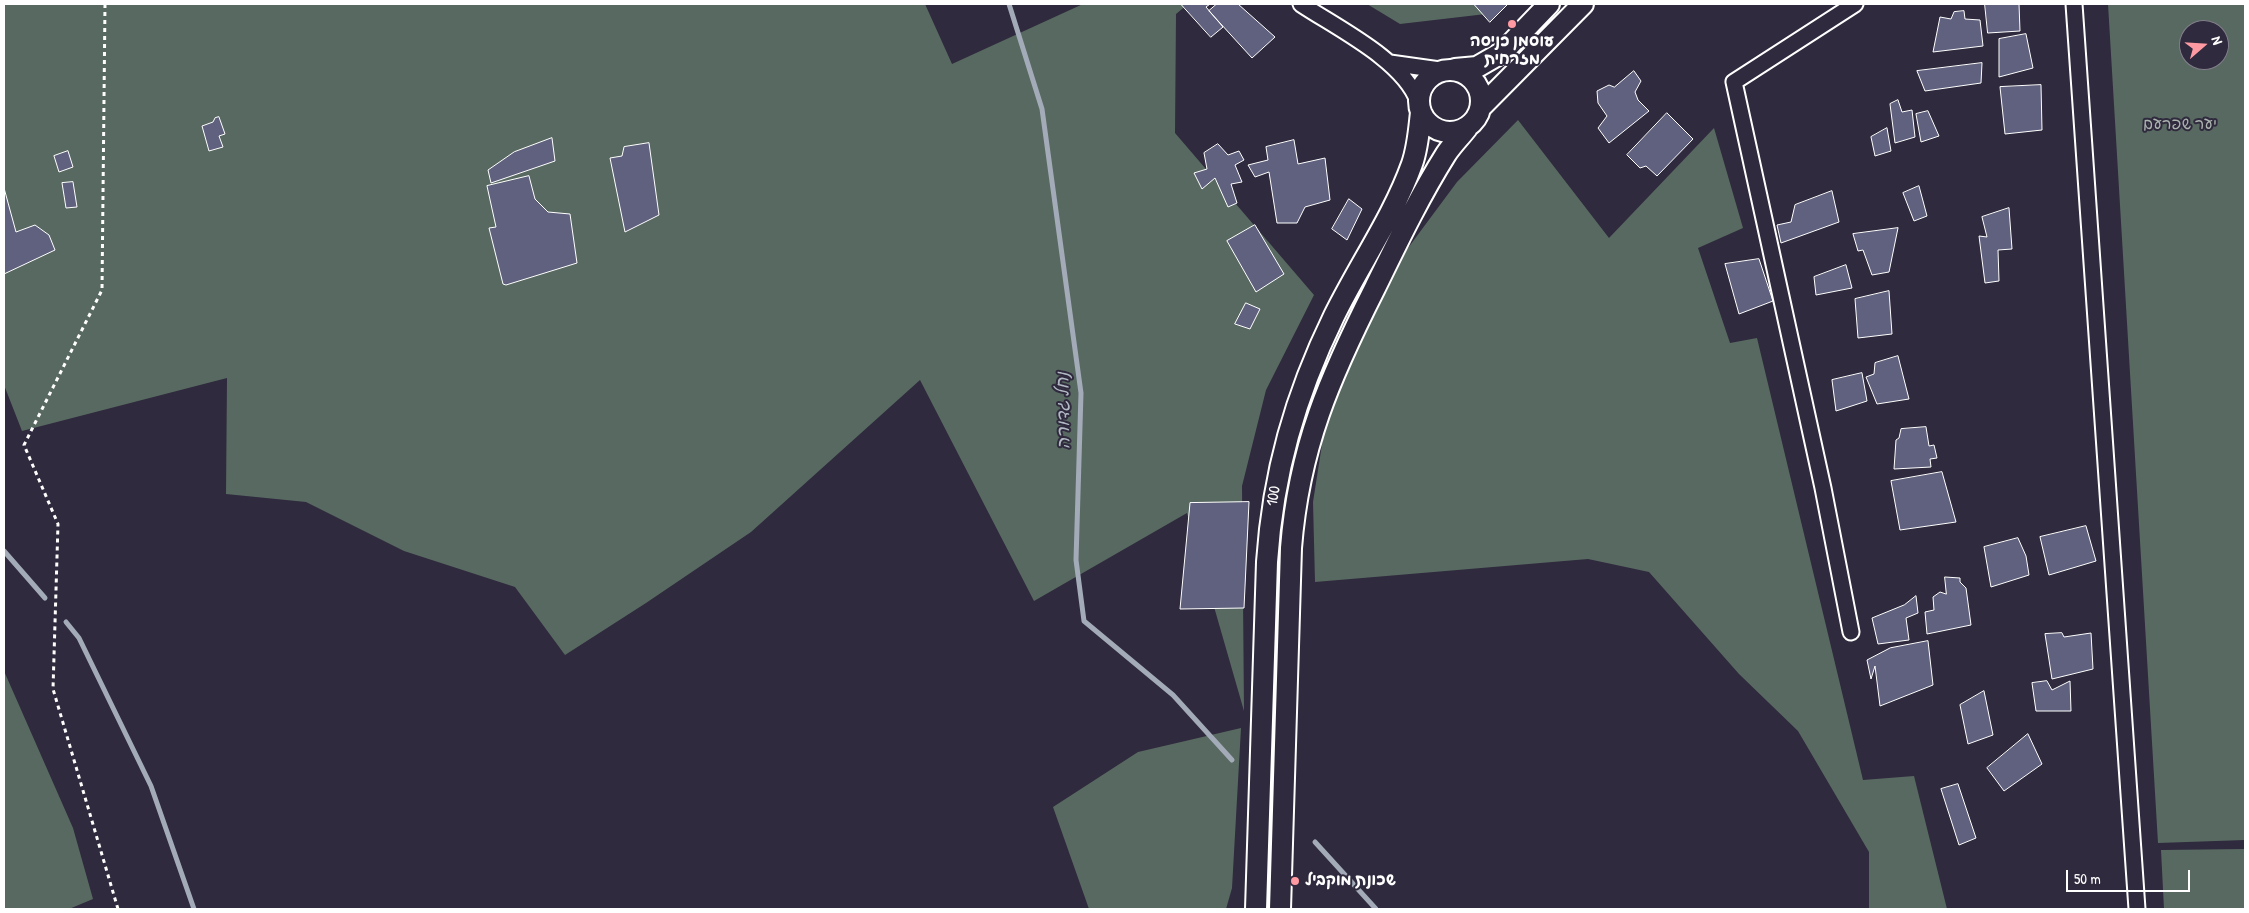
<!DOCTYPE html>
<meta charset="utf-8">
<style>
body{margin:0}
#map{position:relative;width:2249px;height:913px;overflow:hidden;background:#2f2a3d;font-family:"Patrick Hand",sans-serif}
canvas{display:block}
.frame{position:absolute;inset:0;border:5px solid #fff;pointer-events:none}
.north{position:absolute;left:2179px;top:20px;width:50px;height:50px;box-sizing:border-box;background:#2f2a3d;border:1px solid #827f8b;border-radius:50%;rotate:71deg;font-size:14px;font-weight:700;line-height:20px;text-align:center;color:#fff}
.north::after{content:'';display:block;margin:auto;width:18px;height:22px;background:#ff9aa2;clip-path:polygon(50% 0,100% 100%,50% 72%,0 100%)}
.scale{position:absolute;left:2066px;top:870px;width:124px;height:22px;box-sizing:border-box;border:2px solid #fff;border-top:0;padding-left:6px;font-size:15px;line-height:18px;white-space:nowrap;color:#fff;-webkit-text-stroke:4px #2f2a3d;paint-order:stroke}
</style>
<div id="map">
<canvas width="2249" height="913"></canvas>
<div class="frame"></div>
<div class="north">N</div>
<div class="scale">50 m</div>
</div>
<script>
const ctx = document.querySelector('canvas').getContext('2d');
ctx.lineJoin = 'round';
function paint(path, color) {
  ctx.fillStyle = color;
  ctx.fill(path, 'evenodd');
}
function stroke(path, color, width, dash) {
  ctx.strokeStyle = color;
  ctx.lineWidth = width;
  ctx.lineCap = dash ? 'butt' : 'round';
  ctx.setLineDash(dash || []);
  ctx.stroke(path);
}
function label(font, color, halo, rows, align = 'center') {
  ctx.font = font + ' "Patrick Hand","Playpen Sans Hebrew",sans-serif';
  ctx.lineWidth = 4;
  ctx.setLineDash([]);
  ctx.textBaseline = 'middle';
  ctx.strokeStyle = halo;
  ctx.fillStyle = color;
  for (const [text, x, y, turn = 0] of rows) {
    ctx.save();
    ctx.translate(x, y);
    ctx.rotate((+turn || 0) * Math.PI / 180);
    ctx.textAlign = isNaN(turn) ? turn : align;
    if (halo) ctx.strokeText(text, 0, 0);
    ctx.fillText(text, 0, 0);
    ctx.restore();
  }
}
paint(new Path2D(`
 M4,4H925L952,64L1083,4H1188L1176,14L1175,133L1314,295L1266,390L1242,486L1244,711L1187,513L1034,601L920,380L751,532L646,603L565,655L515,587L404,551L306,502L226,494L227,378L22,431L4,385Z
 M1367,4H1496L1486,14L1400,24Z
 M2108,4H2245V840L2158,843ZM2189,30H2219V60H2189Z
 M1518,120L1609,238L1714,128L1743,228L1698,248L1730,343L1757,338L1863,780L1914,776L1947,909H1869V852L1798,731L1739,674L1649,572L1588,559L1315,582L1313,502L1328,406L1359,314L1457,182Z
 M4,671L73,828L93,899L69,909H4Z
 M1241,728L1232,888L1226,909H1089L1053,807L1138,752Z
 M2245,849V909H2164L2161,850Z`), '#586961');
stroke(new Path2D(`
 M1009,4L1042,109L1081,393L1076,560L1084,621L1173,695L1232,760
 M4,551L45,598
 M66,622L79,638L151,786L194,909
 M1315,842L1376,909`), '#a3abb9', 5);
const building = new Path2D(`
 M1181,4H1210L1206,7L1223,27L1211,37Z
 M1217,4H1238L1275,37L1252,58L1209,11Z
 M1474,4H1508L1490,22Z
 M1985,4H2019L2020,31L1988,33Z
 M1964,11L1965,19L1980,20L1983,46L1933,52L1940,17L1951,19L1954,12Z
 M2026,34L2033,68L1999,77V39Z
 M1982,63L1981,83L1925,91L1917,71Z
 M1634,71L1641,81L1635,92L1638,100L1649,111L1609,143L1598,128L1607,116L1598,103L1597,91L1609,85L1614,87Z
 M2041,85L2042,130L2005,134L2000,87Z
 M1898,100L1902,112L1912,110L1915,137L1895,143L1890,104Z
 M1928,111L1939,136L1921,142L1916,114Z
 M1667,113L1693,139L1657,176L1646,166L1640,168L1627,155Z
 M219,117L225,134L219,136L223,147L209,151L202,126L213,122L215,118Z
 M1887,128L1891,151L1875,156L1871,137Z
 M552,138L555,161L491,183L488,170L514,152Z
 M1294,140L1298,164L1325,158L1330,200L1305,207L1297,223H1277L1269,172L1255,177L1248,165L1268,160L1266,147Z
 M649,143L659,215L625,232L610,158L622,156L624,147Z
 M1218,144L1228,155L1239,151L1244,160L1235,165L1242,182L1231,184L1237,203L1228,207L1215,178L1202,189L1194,173L1207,169L1204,153Z
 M68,151L73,167L59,172L54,156Z
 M529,176L535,199L548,212L570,214L577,263L506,285L503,284L489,228L496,227L487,186Z
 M73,182L77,207L66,208L62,183Z
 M1919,186L1927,216L1914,221L1903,193Z
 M4,188L16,232L35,225L49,235L55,250L4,274Z
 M1832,191L1839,222L1781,243L1777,225L1791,222L1795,205Z
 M1349,199L1362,209L1347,240L1332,229Z
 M2009,208L2012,249L1998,250L1999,281L1985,283L1979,236L1987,237L1982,217Z
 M1255,225L1284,274L1256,292L1227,241Z
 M1898,228L1889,272L1872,275L1863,250L1858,251L1853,234Z
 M1759,259L1773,301L1739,314L1725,264Z
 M1846,265L1852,288L1816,295L1814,277Z
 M1889,291L1892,334L1858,338L1855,299Z
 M1246,303L1260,309L1250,329L1235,324Z
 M1898,356L1909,399L1877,404L1866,377L1874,374L1875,363Z
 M1862,373L1867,401L1836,411L1832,380Z
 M1926,427L1929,446L1934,445L1937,458L1930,459L1931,467L1894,469L1896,440L1899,438L1901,429Z
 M1942,472L1956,522L1900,530L1891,481Z
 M1249,502L1244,608L1180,609L1190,503Z
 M2086,526L2096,561L2049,575L2040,537Z
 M2018,538L2026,556L2029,575L1991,587L1984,547Z
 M1945,577L1960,578V582L1966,588L1971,625L1927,634L1925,612L1934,610L1933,597L1940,592L1946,594Z
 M1916,596L1918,613L1906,618L1909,640L1878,644L1872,618L1904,605Z
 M2062,633L2064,637L2091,633L2093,669L2052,679L2045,634Z
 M1928,641L1933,685L1880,706L1875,666L1871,679L1867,660L1890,648Z
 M2047,681L2052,690L2070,681L2071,711H2036L2032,683Z
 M1984,691L1993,735L1968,744L1960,705Z
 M2028,734L2042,764L2004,791L1987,768Z
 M1958,784L1976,838L1959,845L1941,789Z`);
paint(building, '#5f617e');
stroke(building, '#fff', 1);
const minor = new Path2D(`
 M1301,4C1337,28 1403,60 1418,101
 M2074,4L2137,909
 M1390,63L1440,70
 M1851,632L1823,488L1734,82L1855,4`);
const secondary = new Path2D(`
 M1455,69L1477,67L1503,52L1549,4
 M1419 101a31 31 0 1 1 62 0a31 31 0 1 1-62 0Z
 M1481,107L1583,4
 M1256,909L1267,562C1273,473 1295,396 1334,316C1359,265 1393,217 1412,164C1418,147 1419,130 1421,112
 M1280,909L1291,548C1299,447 1330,377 1375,288C1397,243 1419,197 1446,154C1452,145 1460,137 1467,128`);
stroke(minor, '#fff', 19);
stroke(secondary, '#fff', 24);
stroke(new Path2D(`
 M105,4L102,290L24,445L58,524L53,689L118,909`), '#fff', 3, [4, 4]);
stroke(minor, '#2f2a3d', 15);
stroke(secondary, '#2f2a3d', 20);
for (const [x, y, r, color] of [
 [1512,24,5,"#ff9aa2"],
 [1295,881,5,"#ff9aa2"]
]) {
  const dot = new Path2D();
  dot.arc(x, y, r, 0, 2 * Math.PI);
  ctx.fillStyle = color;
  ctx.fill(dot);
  stroke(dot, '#2f2a3d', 2);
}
label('bold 16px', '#fff', '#2f2a3d', [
 ["עוסמן כניסה",1512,42],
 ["מזרחית",1512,60],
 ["שכונת מוקביל",1305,881,"left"]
]);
label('16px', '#acb4b0', '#2f2a3d', [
 ["יער שפרעם",2180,125]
]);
label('16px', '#fff', '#2f2a3d', [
 ["100",1274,496,-80]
]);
label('italic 18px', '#b2b9c5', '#2f2a3d', [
 ["נחל גדורה",1064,411,-91]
]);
</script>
